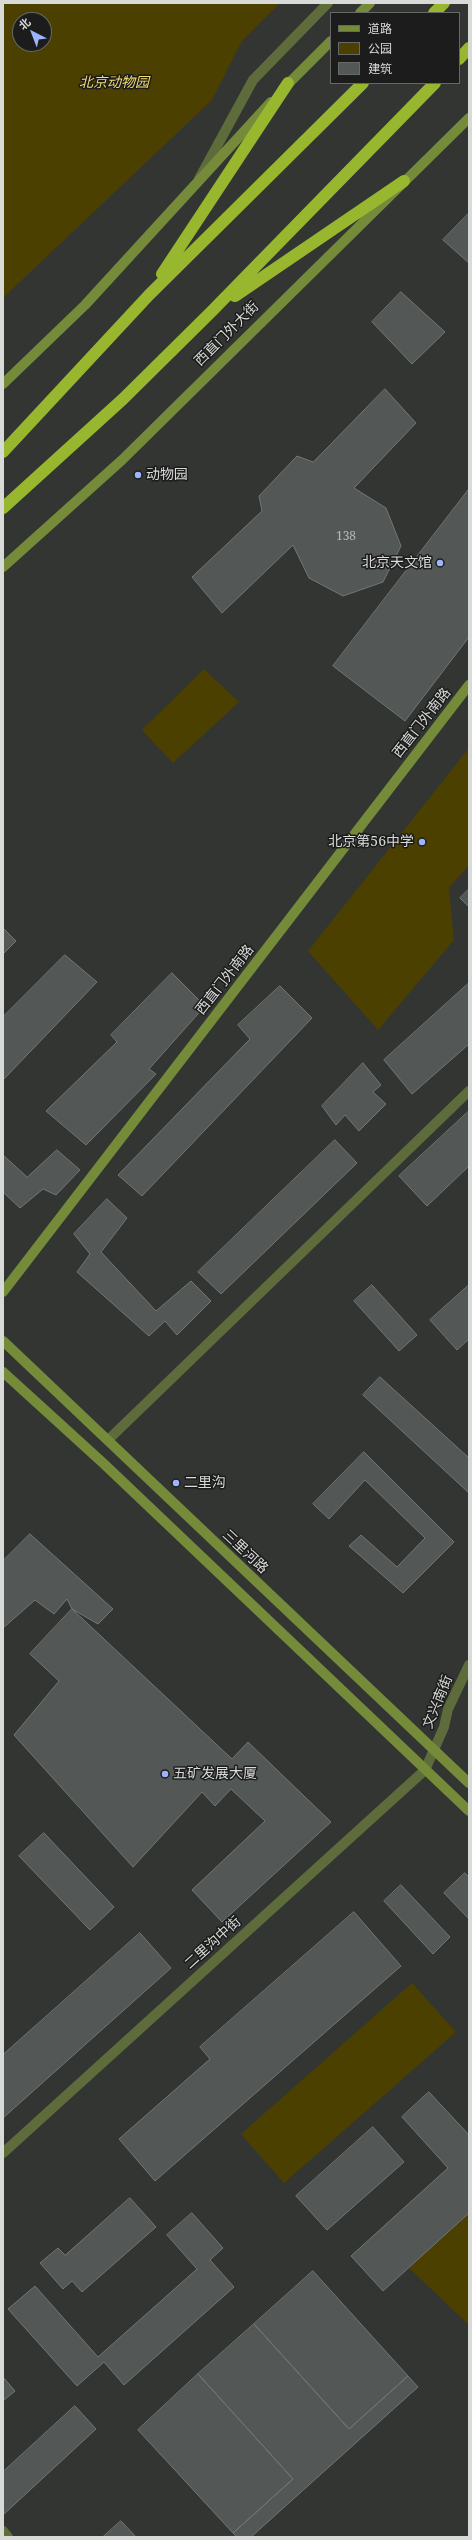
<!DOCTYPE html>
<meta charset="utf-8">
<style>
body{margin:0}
#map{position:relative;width:472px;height:2540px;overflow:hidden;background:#323532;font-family:"Noto Serif","Noto Sans SC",serif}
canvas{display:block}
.frame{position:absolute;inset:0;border:4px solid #d8dad8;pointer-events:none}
.legend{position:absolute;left:330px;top:12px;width:130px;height:72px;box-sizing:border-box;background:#1b1c1b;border:1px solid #676867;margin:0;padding:5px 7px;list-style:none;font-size:12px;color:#d8dad8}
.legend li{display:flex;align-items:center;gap:8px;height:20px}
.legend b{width:20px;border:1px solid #676867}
.north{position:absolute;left:12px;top:12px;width:40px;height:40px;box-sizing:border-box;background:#1b1c1b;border:1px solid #676867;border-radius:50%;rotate:318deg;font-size:11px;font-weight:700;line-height:16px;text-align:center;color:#d8dad8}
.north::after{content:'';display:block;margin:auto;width:14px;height:18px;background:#9db4fd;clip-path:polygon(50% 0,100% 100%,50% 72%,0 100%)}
</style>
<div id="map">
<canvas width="472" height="2540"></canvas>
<div class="frame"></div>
<ul class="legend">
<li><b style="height:5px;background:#768b3a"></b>道路</li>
<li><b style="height:11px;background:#4c4000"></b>公园</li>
<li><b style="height:11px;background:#535756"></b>建筑</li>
</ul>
<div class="north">北</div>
</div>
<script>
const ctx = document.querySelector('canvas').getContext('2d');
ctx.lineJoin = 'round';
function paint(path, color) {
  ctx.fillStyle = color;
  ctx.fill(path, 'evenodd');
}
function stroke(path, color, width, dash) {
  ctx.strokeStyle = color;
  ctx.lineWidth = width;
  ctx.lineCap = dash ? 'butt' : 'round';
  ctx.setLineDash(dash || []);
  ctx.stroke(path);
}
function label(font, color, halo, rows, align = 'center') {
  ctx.font = font + ' "Noto Serif","Noto Sans SC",serif';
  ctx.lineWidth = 3;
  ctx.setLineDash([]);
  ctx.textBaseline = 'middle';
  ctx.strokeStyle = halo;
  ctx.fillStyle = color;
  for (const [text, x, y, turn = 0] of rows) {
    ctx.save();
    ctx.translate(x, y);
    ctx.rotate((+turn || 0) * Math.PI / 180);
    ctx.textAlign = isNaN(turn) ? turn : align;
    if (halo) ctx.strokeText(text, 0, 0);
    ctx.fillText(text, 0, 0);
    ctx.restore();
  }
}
paint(new Path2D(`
 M3,3H280L242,41L212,100L3,298ZM20,20H44V44H20Z
 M204,669L239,702L173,763L142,730Z
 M469,748V865L449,888L454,940L378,1030L308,951Z
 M412,1983L456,2032L284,2183L241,2134Z
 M469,2213V2325L409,2268Z`), '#4c4000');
const building = new Path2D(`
 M469,213V263L443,240Z
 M401,292L445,332L412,364L372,322Z
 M385,389L416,423L354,488L386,508L401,546L383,582L343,596L309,578L293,545L222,613L192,577L262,511L259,496L297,456L313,462Z
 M469,489V637L405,721L333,666Z
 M469,889V907L460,898Z
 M3,928L16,941L3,954Z
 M65,955L97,982L3,1080V1017Z
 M172,973L205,1006L149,1069L156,1074L86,1145L46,1111L117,1042L111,1035Z
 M469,983V1044L412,1094L384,1060Z
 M280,986L312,1018L142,1196L118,1175L250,1039L238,1025Z
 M363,1063L381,1085L373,1092L386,1104L359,1131L345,1115L336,1125L322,1106Z
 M469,1111V1166L427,1206L399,1176Z
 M335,1140L357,1163L221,1294L198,1272Z
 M57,1150L80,1170L56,1195L43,1189L20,1208L3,1192V1155L27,1177Z
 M107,1199L127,1218L101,1252L156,1311L191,1281L211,1301L177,1335L165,1321L149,1336L77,1272L90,1254L74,1234Z
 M372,1285L417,1335L399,1351L354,1301Z
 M469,1285V1339L457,1350L430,1320Z
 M380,1377L469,1458V1493L363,1395Z
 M364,1452L454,1542L403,1593L349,1546L361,1535L397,1567L425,1538L365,1480L329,1519L313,1504Z
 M30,1534L113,1609L98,1624L72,1609L67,1599L54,1614L35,1600L3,1628V1561Z
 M72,1609L232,1759L248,1742L331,1822L222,1922L192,1890L265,1821L231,1789L215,1806L202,1792L133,1867L14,1735L59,1681L30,1654Z
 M44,1833L114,1907L90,1930L19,1856Z
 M465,1873L469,1877V1919L444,1893Z
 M401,1885L450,1937L433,1954L384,1901Z
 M354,1912L401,1966L155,2181L119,2139L210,2059L200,2047Z
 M140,1933L171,1968L3,2118V2055Z
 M429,2092L469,2135V2213L383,2291L351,2256L448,2168L402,2117Z
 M373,2127L404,2162L327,2230L296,2196Z
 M130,2198L156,2227L82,2292L72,2281L63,2289L40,2263L58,2248L65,2255Z
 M192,2213L223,2248L210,2260L234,2287L124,2385L104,2362L77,2386L8,2309L35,2286L98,2357L197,2269L167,2235Z
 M313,2271L408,2376L349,2429L254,2324Z
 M254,2324L349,2429L408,2376L418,2387L251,2537H237L233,2533L293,2479L198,2374Z
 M198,2374L293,2479L233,2533L138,2430Z
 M3,2377L15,2391L3,2401Z
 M75,2406L96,2429L3,2515V2472Z
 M121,2521L136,2537H103Z`);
paint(building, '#535756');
stroke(building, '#727775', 1);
stroke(new Path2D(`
 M199,179L253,80L328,3`), '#5e6c3c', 10);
stroke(new Path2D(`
 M108,1440L469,1091
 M3,2153L425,1770L444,1727L448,1709L469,1665
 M3,2531L8,2537`), '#5e6c3c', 10);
stroke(new Path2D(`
 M360,13L370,3
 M283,89L331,41
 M3,384L85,305L271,102
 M3,567L122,460L469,118
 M3,1292L469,685
 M3,1341L469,1783
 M3,1372L103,1463L469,1811`), '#768b3a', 10);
stroke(new Path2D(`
 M434,13L444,3
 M459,59L469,48
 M162,274L288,83
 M235,296L404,181
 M3,452L149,295L363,83
 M3,508L123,399L212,311L435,83`), '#98b72e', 12);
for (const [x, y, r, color] of [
 [138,475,4,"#9db4fd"],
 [440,563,4,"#9db4fd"],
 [422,842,4,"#9db4fd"],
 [176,1483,4,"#9db4fd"],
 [165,1774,4,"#9db4fd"]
]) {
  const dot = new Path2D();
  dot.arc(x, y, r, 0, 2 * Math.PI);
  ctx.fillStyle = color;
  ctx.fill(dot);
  stroke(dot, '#1b1c1b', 1.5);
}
label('12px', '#b7b9b8', null, [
 ["138",346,537]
]);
label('italic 14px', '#f3db6f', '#1b1c1b', [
 ["北京动物园",114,83]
]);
label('14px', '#d8dad8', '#1b1c1b', [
 ["西直门外大街",227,334,-45],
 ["西直门外南路",422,723,-52],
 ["西直门外南路",225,980,-52],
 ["三里河路",245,1552,43],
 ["文兴南街",438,1702,-68],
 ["二里沟中街",213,1943,-42]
]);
label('14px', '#d8dad8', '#1b1c1b', [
 ["动物园",146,475],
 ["北京天文馆",432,563,"right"],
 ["北京第56中学",414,842,"right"],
 ["二里沟",184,1483],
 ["五矿发展大厦",173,1774]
], 'left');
</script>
